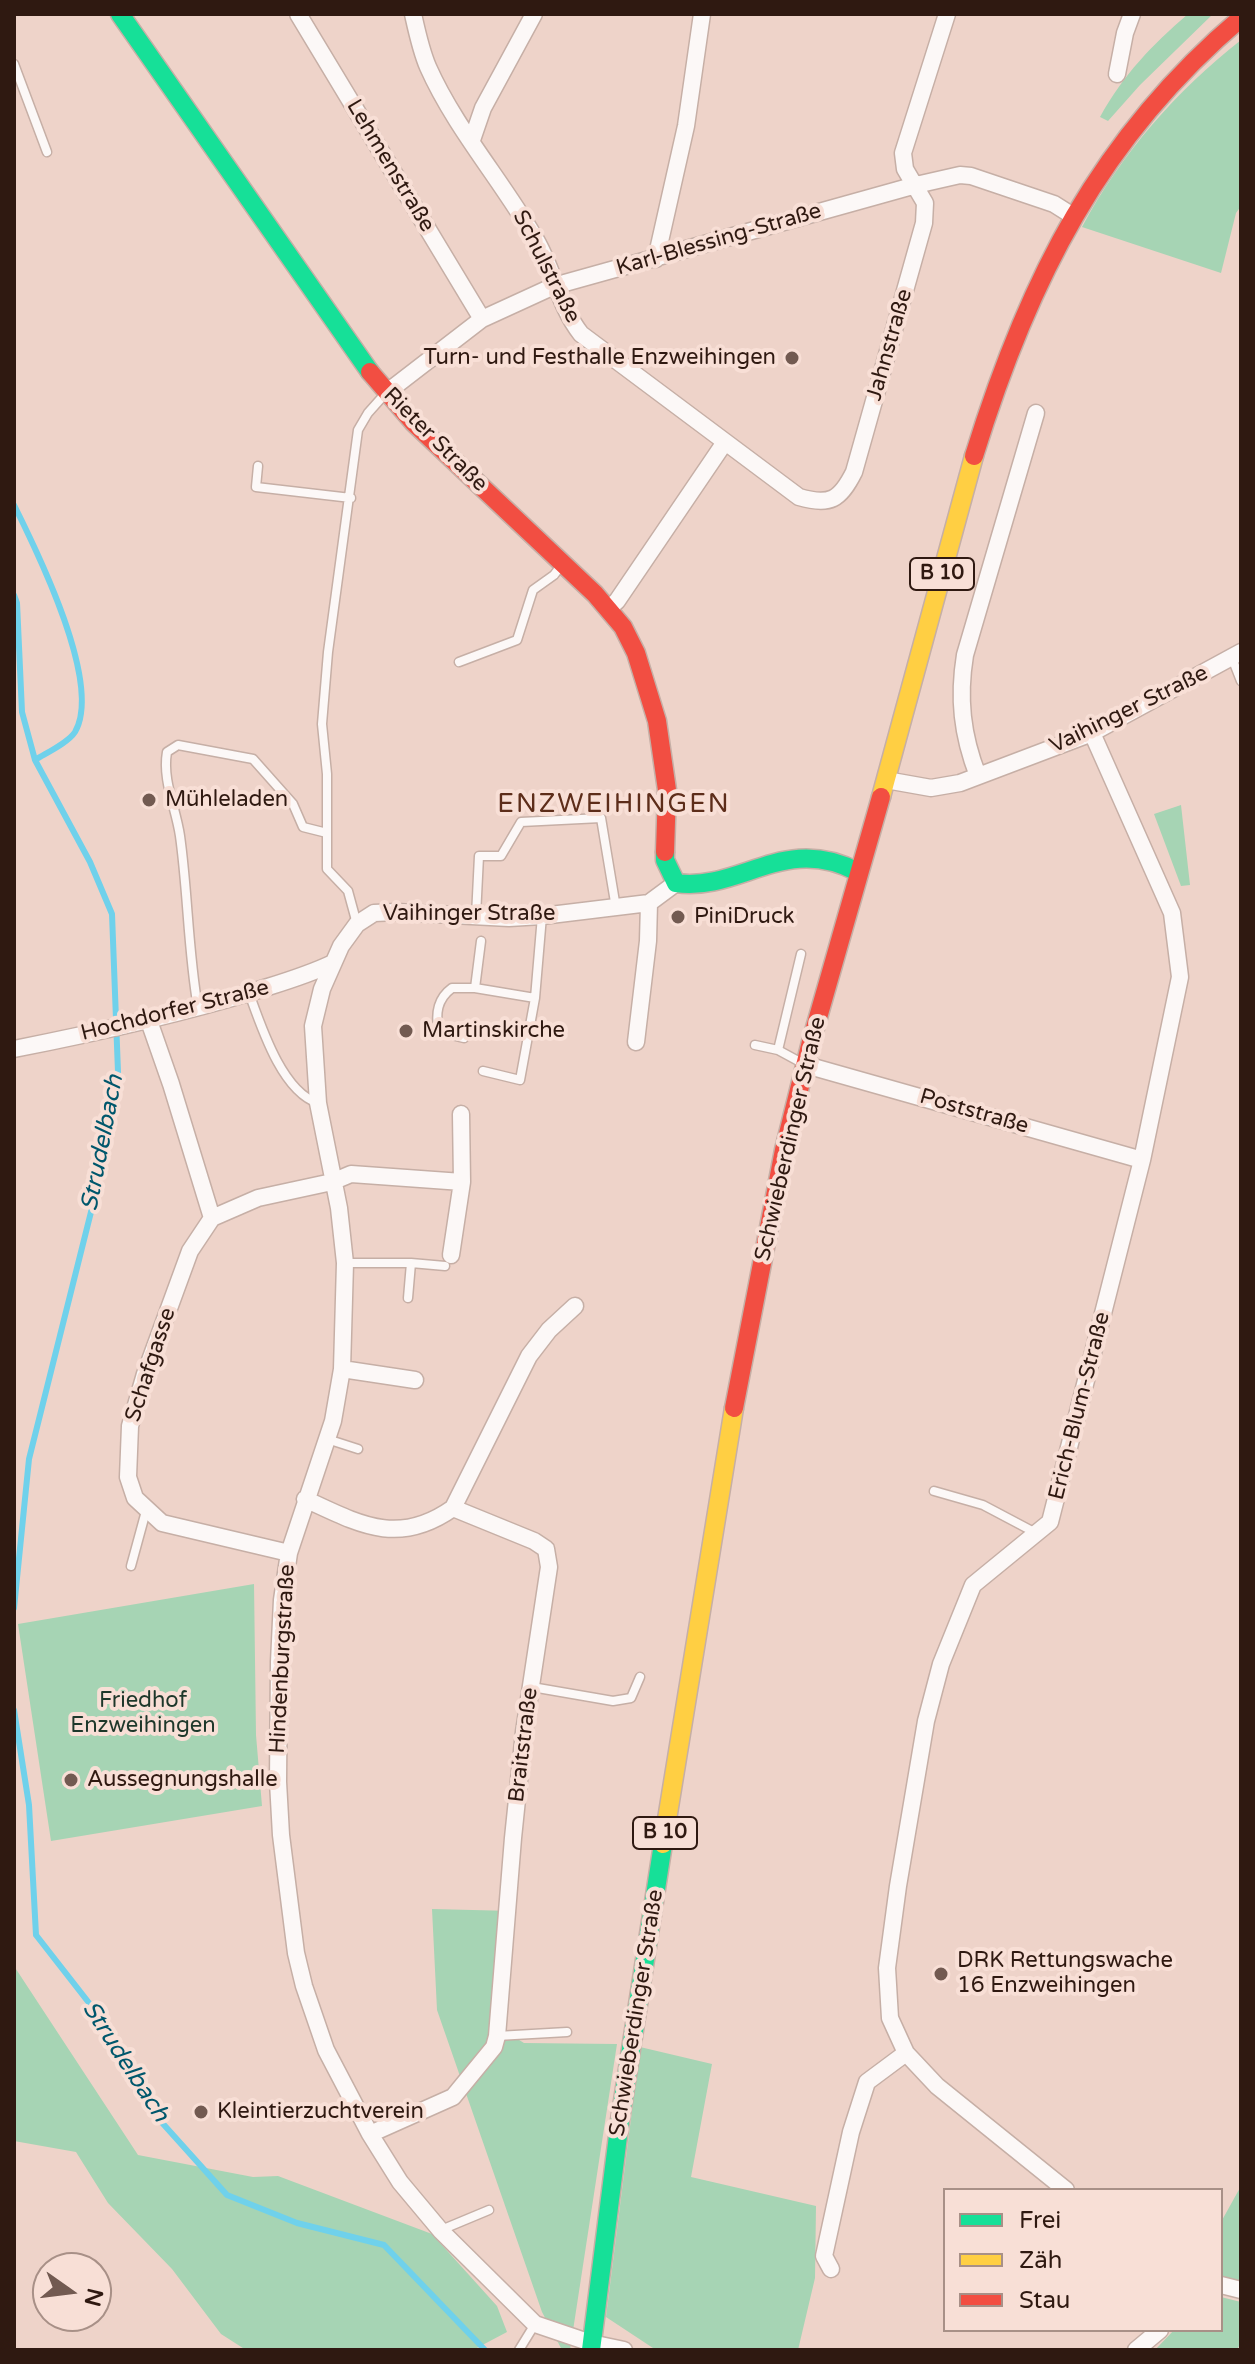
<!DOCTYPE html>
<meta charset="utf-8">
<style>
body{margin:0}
#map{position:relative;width:1255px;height:2364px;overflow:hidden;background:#eed3c9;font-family:"Varela Round",sans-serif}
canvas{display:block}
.frame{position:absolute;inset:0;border:16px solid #2f1911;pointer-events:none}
.legend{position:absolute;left:943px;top:2188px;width:280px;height:144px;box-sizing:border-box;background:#f8dfd6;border:2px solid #a89087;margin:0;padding:10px 14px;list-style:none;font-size:24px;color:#2f1911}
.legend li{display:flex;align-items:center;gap:16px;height:40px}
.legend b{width:40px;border:2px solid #a89087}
.north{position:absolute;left:32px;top:2252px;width:80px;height:80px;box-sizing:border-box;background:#f8dfd6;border:2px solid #a89087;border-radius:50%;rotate:104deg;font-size:22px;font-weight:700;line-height:32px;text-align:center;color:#2f1911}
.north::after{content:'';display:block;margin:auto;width:28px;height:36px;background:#725a51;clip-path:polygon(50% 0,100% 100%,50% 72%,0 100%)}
</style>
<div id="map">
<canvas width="1255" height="2364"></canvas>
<div class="frame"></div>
<ul class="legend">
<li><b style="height:10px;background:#16e098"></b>Frei</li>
<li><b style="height:10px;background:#ffcf43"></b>Zäh</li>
<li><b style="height:10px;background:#f24e42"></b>Stau</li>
</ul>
<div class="north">N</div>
</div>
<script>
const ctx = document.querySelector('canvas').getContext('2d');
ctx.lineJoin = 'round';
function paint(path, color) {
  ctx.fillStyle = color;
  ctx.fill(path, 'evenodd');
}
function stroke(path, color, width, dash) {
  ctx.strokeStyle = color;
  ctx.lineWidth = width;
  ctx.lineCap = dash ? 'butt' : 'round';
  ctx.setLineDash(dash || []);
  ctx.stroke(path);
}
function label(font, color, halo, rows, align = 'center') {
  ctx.font = font + ' "Varela Round",sans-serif';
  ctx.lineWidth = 8;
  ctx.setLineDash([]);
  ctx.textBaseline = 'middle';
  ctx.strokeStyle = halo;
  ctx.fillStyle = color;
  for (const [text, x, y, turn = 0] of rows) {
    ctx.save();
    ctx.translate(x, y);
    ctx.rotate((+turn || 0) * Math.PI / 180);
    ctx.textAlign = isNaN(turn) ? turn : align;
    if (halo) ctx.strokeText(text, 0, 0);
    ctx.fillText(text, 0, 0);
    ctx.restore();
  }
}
paint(new Path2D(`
 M1188,14H1213L1140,85L1108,121L1100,117C1124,74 1151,46 1188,14Z
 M1241,40V206L1236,213L1221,273L1082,227C1121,154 1176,91 1241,40Z
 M1181,805L1190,885L1181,886L1154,814Z
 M254,1584L256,1735L262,1806L51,1841L18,1624Z
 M432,1909L513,1911L503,2030L524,2043L617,2044L570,2350H562L542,2312L437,2010Z
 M14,1966L138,2155L253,2177L278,2176L432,2234L497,2306L507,2332L473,2350H246L221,2334L172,2269L108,2203L76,2152L14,2141Z
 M640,2047L712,2064L691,2177L816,2206L815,2278L798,2350H656L606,2317Z
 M1241,2186V2282L1221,2278V2222Z
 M1221,2297L1241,2302V2342L1237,2350H1155L1174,2330H1221Z`), '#a6d4b4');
stroke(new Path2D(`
 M14,505C37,551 103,684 75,732C68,743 46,753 35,760
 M14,595L17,603L22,712L35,760L90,862L112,914L118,1072L92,1208L29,1459L14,1608
 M14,1710L29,1805L36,1935L100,2017L127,2060L156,2116L227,2195L297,2223L384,2245L485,2350`), '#6fd1eb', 6);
const lane = new Path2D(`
 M14,64L47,152
 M258,466L256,487L351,498
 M1232,658L1241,681
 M459,662L517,640L533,590L554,575L560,567
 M476,916L479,856H501L521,822L601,818L616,908
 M357,924L348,891L327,869V774L322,724L328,652L358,430L368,413L385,394
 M475,988L481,941
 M249,993C261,1026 282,1092 318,1103
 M198,1008C188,951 188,893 180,836C176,808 162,780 167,752L178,745L253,759L293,804L303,827L327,833
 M464,1038L439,1032C435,1014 437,999 452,988H475L535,998L542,916
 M755,1045L778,1050L801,954
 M778,1050L802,1063
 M483,1071L520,1080L535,998
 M345,1263H411L445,1266
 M408,1298L411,1263
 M327,1439L358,1449
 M934,1491L983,1505L1036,1533
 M131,1566L146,1511
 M532,1687L613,1701L631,1698L640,1677
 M497,2036L567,2032
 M441,2230L489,2210
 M519,2350L535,2324`);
const street = new Path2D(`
 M298,14L482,319
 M413,14C417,32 421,51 428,67C455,128 503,182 536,240C554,271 559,306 581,334L799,497C830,506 840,500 854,472L924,223L925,203L905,169L903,153L947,14
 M1117,74L1125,33L1132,14
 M472,140L483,108L534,14
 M656,259L686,126L702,14
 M386,393L482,319L554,286L916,185L960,175L971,176L1054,204L1073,216
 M609,608L617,601L725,442
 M978,776C962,735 958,698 965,655L1036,413
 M886,780L931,788L960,783L1092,733L1241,652
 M149,1021L171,1084L212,1218
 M636,1042L648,941L649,903
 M14,1049C95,1033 173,1016 252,992C280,983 306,976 333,963
 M806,1065L1142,1160
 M461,1114L462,1182
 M342,1369L415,1380
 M305,1499C359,1524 398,1547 453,1508L534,1541L546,1549L549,1567L524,1732L513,1838L497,2036L494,2047L453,2097L370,2134
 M453,1508L529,1356L549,1330L575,1306
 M289,1553L162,1523L135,1498L128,1477L130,1426L145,1374L190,1251L212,1218L258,1198L332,1182L351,1174L462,1182L451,1255
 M1066,2190L937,2086L906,2053L890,2018L887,1968L898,1886L926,1721L941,1664L973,1585L1050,1522L1142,1160L1180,977L1172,913L1092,733
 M831,2269L824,2256L851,2132L867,2082L906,2053
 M1221,2285L1241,2290
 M624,2350L591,2343L535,2324L441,2231L400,2182L370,2134L326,2050L304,1986L296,1953L281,1835L278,1782L279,1662L282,1600L289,1553L333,1421L342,1369L345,1263L339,1208L318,1103L313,1026L322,989L341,946L357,924L374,913L396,912L509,918L542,916L649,903L676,883
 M1136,2350L1160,2330`);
const fast = new Path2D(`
 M120,14L370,372
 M665,852V860L676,883C741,892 784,833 858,872
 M591,2350L620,2120L663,1844`);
const slow = new Path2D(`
 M881,797L974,456
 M663,1844L734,1408`);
const jam = new Path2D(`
 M370,372L413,422L595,594L623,627L636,653L657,721L667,790L665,852
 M974,456C1028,281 1099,138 1241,18
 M734,1408L784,1150L811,1042L881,797`);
stroke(lane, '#c6afa6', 11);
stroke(street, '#c6afa6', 19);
stroke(fast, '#c6afa6', 21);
stroke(slow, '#c6afa6', 21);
stroke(jam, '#c6afa6', 21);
stroke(lane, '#fcf8f7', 8);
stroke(street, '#fcf8f7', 16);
stroke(fast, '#16e098', 18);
stroke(slow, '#ffcf43', 18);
stroke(jam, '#f24e42', 18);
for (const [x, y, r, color] of [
 [792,358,8,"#725a51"],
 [149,800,8,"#725a51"],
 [678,917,8,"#725a51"],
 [406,1031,8,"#725a51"],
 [71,1780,8,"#725a51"],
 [941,1974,8,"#725a51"],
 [201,2112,8,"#725a51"]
]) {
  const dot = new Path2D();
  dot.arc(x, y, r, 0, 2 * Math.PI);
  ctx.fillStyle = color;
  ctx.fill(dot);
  stroke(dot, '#f8dfd6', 3);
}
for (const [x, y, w] of [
 [942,574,64],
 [665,1833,64]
]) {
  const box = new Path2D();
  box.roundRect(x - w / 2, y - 16, w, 32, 6);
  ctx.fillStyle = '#f8dfd6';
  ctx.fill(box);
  stroke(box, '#2f1911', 2);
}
label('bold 20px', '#2f1911', null, [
 ["B 10",942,574],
 ["B 10",665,1833]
]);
label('22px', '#2f1911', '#f8dfd6', [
 ["Lehmenstraße",390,166,59],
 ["Karl-Blessing-Straße",719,240,-16],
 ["Schulstraße",546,267,63],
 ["Jahnstraße",890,345,-74],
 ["Rieter Straße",435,440,45],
 ["Vaihinger Straße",1129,710,-26],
 ["Vaihinger Straße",469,914],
 ["Hochdorfer Straße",175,1011,-14],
 ["Poststraße",974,1112,16],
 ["Schwieberdinger Straße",791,1139,-77],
 ["Schafgasse",151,1365,-72],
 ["Erich-Blum-Straße",1080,1406,-76],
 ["Hindenburgstraße",283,1659,-87],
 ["Braitstraße",524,1745,-83],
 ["Schwieberdinger Straße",637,2013,-81]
]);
label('22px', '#2f1911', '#f8dfd6', [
 ["Turn- und Festhalle Enzweihingen",776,358,"right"],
 ["Mühleladen",165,800],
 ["PiniDruck",694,917],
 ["Martinskirche",422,1031],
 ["Aussegnungshalle",87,1780],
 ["DRK Rettungswache",957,1961],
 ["16 Enzweihingen",957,1986],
 ["Kleintierzuchtverein",217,2112]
], 'left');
label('22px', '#1d372a', '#f8dfd6', [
 ["Friedhof",143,1701],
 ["Enzweihingen",143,1726]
]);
label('italic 24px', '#00576c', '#f8dfd6', [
 ["Strudelbach",103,1143,-79],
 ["Strudelbach",125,2062,57]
]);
ctx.letterSpacing = '2px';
label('26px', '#5d2d1a', '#f8dfd6', [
 ["ENZWEIHINGEN",614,805]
]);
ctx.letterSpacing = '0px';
</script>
